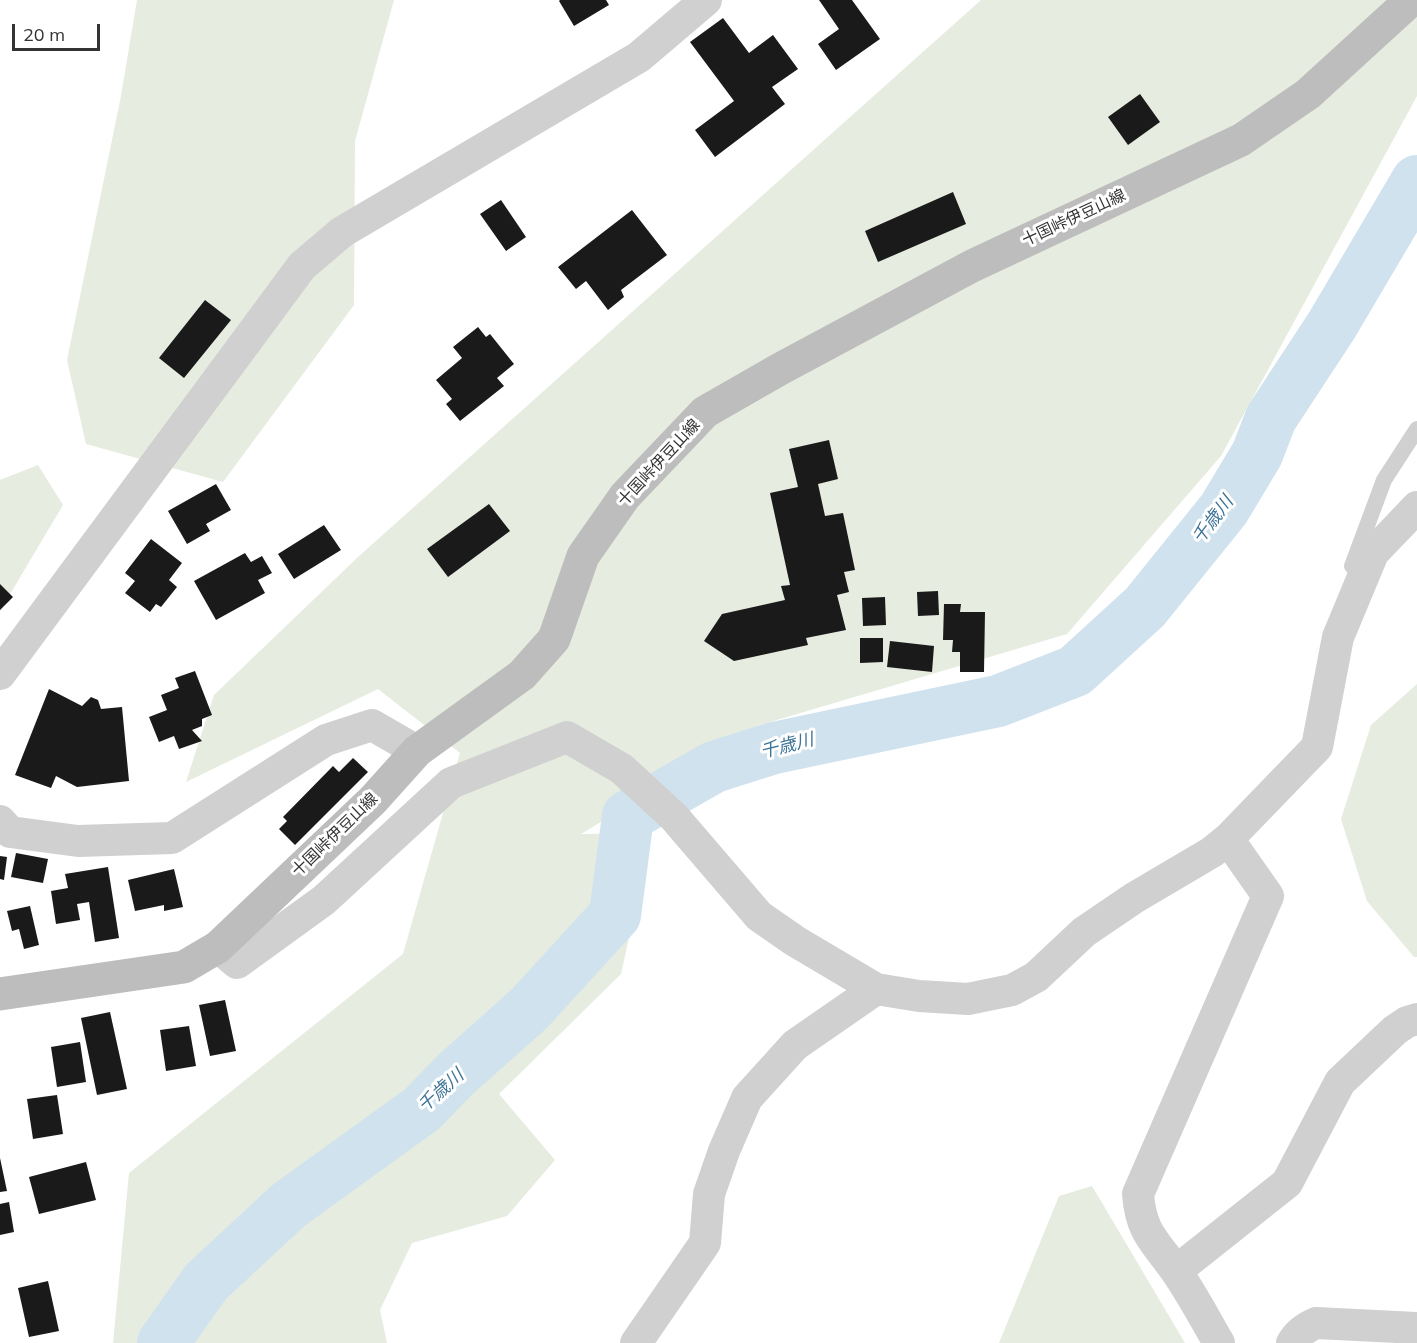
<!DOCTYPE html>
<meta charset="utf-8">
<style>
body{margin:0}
#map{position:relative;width:1417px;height:1343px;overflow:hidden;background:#fff;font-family:Mulish,sans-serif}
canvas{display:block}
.scale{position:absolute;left:12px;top:24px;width:88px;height:27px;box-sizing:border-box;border:3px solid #333;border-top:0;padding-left:8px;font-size:18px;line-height:21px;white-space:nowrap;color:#333;-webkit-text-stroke:4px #fff;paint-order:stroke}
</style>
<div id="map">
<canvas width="1417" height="1343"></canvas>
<div class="scale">20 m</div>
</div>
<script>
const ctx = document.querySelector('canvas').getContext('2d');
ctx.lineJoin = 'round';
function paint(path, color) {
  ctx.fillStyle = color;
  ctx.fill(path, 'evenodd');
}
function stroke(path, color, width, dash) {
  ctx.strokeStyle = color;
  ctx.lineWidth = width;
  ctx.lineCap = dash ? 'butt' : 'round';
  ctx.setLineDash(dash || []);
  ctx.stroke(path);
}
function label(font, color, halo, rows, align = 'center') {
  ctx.font = font + ' Mulish,"Noto Sans JP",sans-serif';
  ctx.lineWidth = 6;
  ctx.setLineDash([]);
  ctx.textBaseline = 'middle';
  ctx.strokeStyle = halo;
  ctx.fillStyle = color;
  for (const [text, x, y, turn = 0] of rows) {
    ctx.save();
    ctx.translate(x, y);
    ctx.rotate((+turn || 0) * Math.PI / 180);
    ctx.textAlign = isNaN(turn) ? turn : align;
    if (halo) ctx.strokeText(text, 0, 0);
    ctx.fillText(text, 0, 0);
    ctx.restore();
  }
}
paint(new Path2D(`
 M137,0H394L355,141L354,305L223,482L86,444L67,360L121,96Z
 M981,0H1417V96L1221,456L1067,634L760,725L581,834L652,833L621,974L499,1094L555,1160L507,1216L412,1243L380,1310L387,1343H113L129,1173L403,954L460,753L378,689L186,782L214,695L358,557Z
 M38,465L63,505L0,611V480Z
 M1417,684V957H1414L1367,901L1341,819L1371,725Z
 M1092,1186L1185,1343H999L1059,1196Z`), '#e6ecdf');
stroke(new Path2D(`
 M163,1343L206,1282L289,1205L422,1109L456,1074L529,1009L615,915L628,816L714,767L774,748L998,701L1075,671L1145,607L1224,509L1257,454L1271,418L1332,325L1417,181`), '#cfe2ee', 52);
paint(new Path2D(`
 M560,0H606L609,5L574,26L559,1Z
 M819,0H852L880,39L836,70L818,44L839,29Z
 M723,18L749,53L773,35L798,69L772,87L785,104L715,157L695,130L734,101L690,42Z
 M1140,94L1160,122L1128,145L1108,117Z
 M953,192L966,224L878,262L865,231Z
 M501,200L526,237L506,251L480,214Z
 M632,210L667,255L621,290L624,297L608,310L586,281L576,289L558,267Z
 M205,300L231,320L184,378L159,358Z
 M478,327L486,337L490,334L514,364L497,378L504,386L460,421L446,404L452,399L436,380L462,358L453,347Z
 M829,440L838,479L818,484L825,516L843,513L855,570L844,572L849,592L837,595L846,630L806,638L808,645L734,661L704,641L722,614L785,600L781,586L790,585L770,493L798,487L789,449Z
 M216,484L231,510L206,524L210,531L187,544L168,511Z
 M489,504L510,531L448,577L427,549Z
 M324,525L341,550L294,579L278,554Z
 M151,539L182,563L169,580L177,587L161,607L156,604L150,612L125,593L135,581L125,573Z
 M245,553L251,562L262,556L272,573L258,580L265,593L216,620L194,581Z
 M0,584L13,597L0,610Z
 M938,591L939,615L918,616L917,592Z
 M885,597L886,625L863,626L862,598Z
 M944,604H961L960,612H985L984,672H960V652H952L953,640H943Z
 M860,638H883V662L860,663Z
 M890,641L934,646L932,672L887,667Z
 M195,671L212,715L202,719V726L192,730L202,741L179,749L174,736L159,742L149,717L167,710L161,695L179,688L175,678Z
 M49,689L82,706L91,697L98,700L101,709L122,707L129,781L77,787L56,776L51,788L15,775Z
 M353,758L368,772L295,845L279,829L287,821L283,817L333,766L339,772Z
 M16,853L48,859L43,883L11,877Z
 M0,856L7,857L4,880L0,879Z
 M108,867L119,938L95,942L89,902L77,904L80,920L56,924L51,891L68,888L65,874Z
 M174,869L183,907L164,911V905L135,911L128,880Z
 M30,906L39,945L24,949L19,929L12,931L7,911Z
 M225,1000L236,1051L210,1056L199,1005Z
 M110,1012L127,1089L97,1095L81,1018Z
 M189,1026L196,1066L166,1071L160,1030Z
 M80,1042L86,1082L57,1087L51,1047Z
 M57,1095L63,1134L33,1139L27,1099Z
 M0,1158L7,1191L0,1192Z
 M86,1162L96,1200L39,1214L29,1177Z
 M9,1202L14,1232L0,1235V1204Z
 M48,1281L59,1331L29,1337L18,1288Z`), '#1a1a1a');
stroke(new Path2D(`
 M1352,566L1384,480L1417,429`), '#d0d0d0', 16);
stroke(new Path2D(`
 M0,674L302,266L342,232L639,57L706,0
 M0,821L10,832L78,841L172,838L326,740L372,725L417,751
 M218,947L237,963L324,900L451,783L567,737L622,769L674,817L759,916L795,941L876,989L919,996L968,999L1012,990L1036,977L1084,932L1134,898L1212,852L1228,839L1317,747L1338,637L1346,618L1373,553L1417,507
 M1176,1271L1287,1183L1340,1082L1395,1030L1407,1022L1417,1019
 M636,1343L705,1243L709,1194L724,1151L747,1098L795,1045L876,989
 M1219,1343C1205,1319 1192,1294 1176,1271C1155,1241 1141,1233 1138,1194L1268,896L1228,839
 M1292,1343C1298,1333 1305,1328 1316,1323L1417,1328`), '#d0d0d0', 32);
stroke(new Path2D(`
 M0,994L184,967L218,947L373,800L417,751L522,675L554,639L583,556L625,496L705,412L780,369L972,266L1241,140L1308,94L1411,0`), '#bdbdbd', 33);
label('16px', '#333', '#fff', [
 ["十国峠伊豆山線",1074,218,-25],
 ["十国峠伊豆山線",659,463,-47],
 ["十国峠伊豆山線",335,835,-44]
]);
label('italic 18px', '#3f7597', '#fff', [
 ["千歳川",1213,520,-53],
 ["千歳川",787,746,-14],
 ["千歳川",441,1091,-42]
]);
</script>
